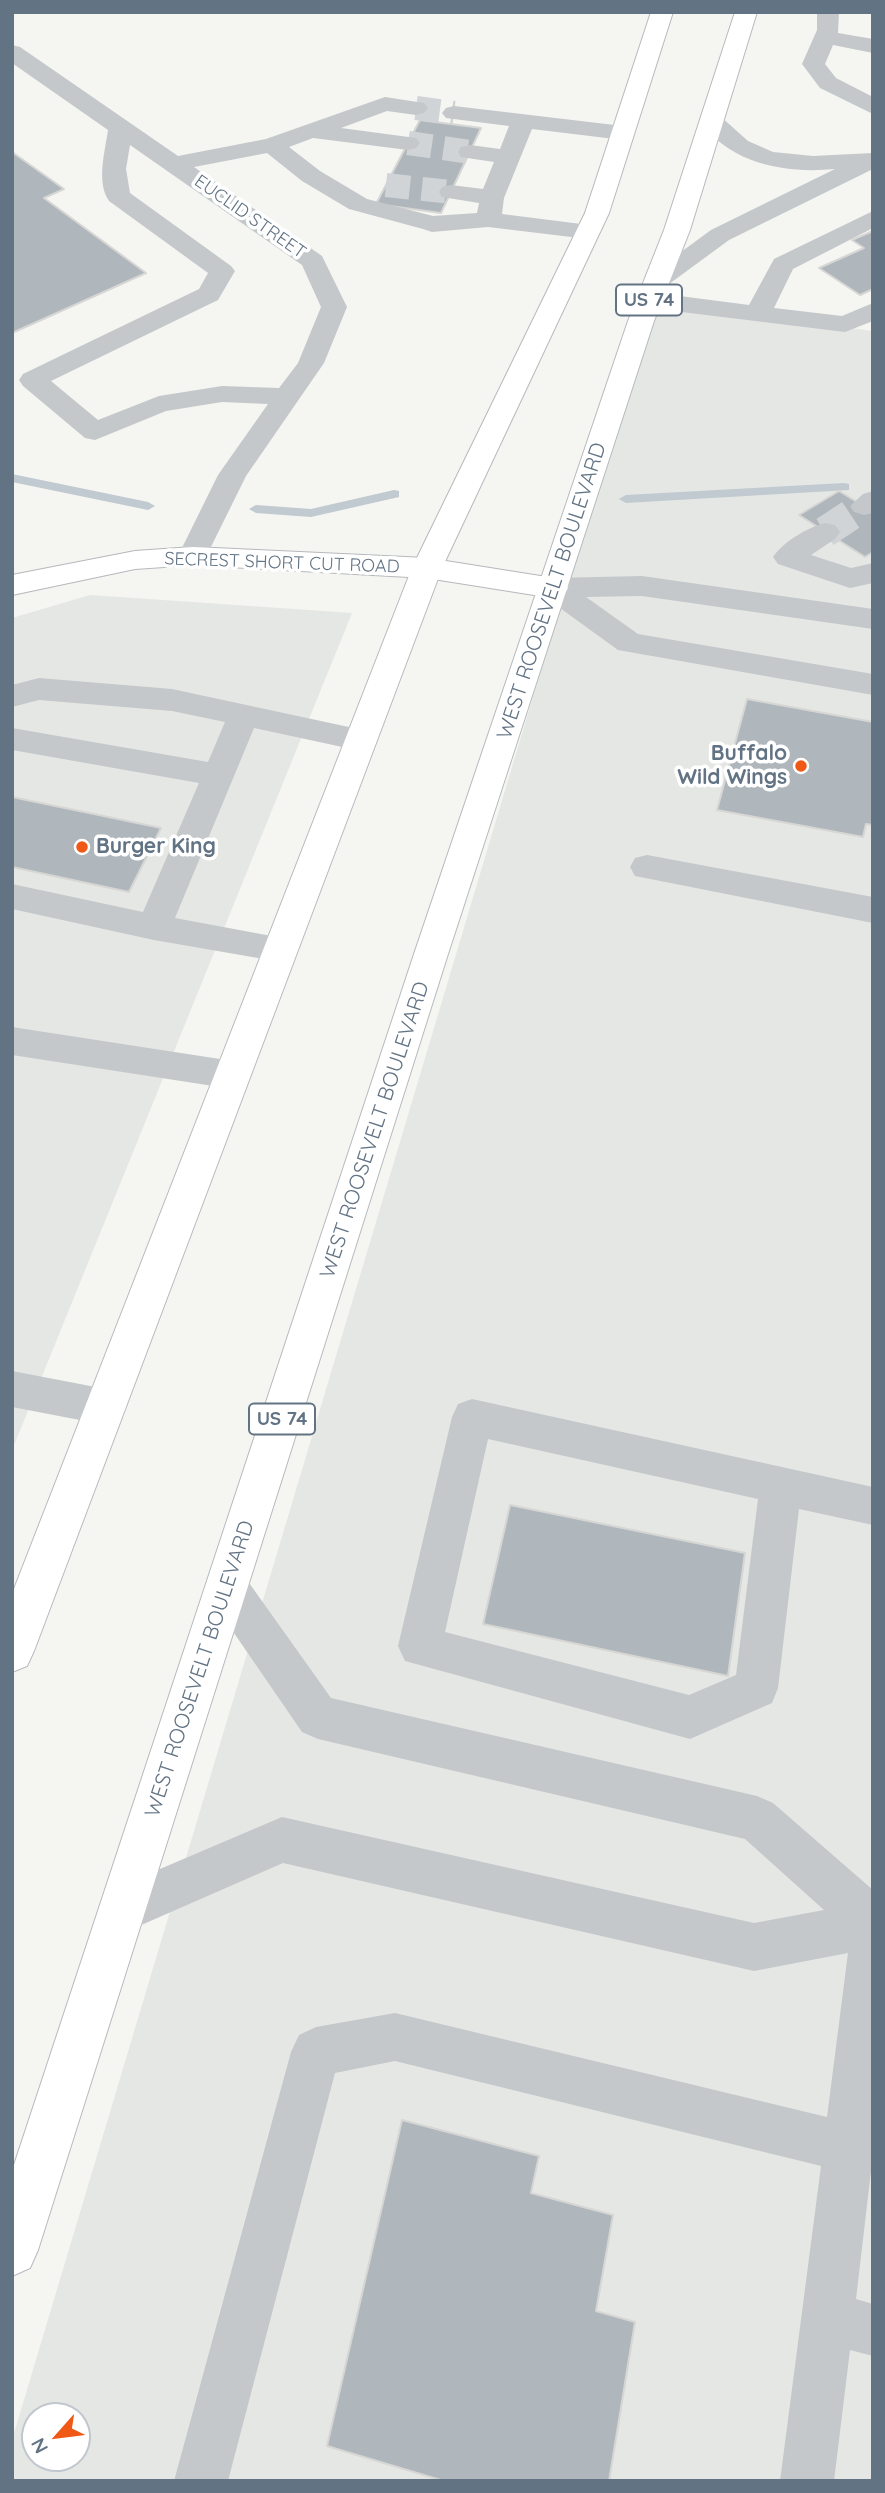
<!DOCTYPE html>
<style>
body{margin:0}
#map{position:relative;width:885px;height:2493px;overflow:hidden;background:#f5f5f1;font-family:Quicksand,sans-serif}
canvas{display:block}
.frame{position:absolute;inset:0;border:14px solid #627384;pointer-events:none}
.north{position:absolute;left:21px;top:2402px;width:70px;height:70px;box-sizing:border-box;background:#fff;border:2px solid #c0c7ce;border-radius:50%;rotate:242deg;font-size:19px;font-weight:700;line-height:28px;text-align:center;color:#627384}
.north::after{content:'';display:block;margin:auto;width:24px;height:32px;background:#f05816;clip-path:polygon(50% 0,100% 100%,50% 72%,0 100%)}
</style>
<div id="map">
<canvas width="885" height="2493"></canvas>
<div class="frame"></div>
<div class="north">N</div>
</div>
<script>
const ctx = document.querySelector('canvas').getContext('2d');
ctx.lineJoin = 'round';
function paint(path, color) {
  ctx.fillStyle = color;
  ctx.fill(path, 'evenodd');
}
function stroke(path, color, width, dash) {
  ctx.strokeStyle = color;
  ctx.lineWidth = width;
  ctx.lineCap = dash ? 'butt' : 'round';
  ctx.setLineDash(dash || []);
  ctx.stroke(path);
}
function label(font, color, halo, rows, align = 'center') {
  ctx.font = font + ' Quicksand,sans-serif';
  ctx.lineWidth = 7;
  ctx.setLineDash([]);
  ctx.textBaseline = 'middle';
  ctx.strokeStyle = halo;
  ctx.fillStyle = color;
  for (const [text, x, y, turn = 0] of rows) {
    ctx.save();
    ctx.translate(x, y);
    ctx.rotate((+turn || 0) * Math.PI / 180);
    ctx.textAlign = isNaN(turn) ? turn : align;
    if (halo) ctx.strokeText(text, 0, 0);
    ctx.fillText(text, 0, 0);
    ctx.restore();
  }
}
paint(new Path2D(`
 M651,302L873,331V2481H12V2440ZM35,2416H77V2458H35Z
 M90,595L352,613L12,1450V618Z`), '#e5e7e4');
paint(new Path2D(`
 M12,474L148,502L155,506L148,510L12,482Z
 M844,483L849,484V490L626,503L619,499L626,495Z
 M394,490L399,491V497L311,517L256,513L249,509L256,505L311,509Z`), '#c0cad0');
const building = new Path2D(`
 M420,120L481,128L441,213L376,204Z
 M12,152L64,189L44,198L146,273L12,333Z
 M873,231V289L860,295L819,268L864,248L852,240Z
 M839,491L873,512V552L865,557L799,515Z
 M747,699L873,722V825L866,824L863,837L717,810Z
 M12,797L161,828L129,892L12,867Z
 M510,1505L745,1553L728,1676L483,1624Z
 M402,2120L539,2156L531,2193L613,2215L596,2311L635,2322L609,2481H444L327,2446Z`);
paint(building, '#afb6bc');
stroke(building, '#d6d6d4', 2);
stroke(new Path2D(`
 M416,108L454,113
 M408,143L470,152
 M386,185L451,192`), '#d0d4d6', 24, [24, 12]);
stroke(new Path2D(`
 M825,532L864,506`), '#d0d4d6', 31, [31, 16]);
const major = new Path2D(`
 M193,547L427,558L553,578L564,581L568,588L564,595L553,598L427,578L193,565L135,569L12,595V575L135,551Z`);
const highway = new Path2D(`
 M651,12H673L609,213L442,568L34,1651L27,1666L12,1672V1594L412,568L585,213Z
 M735,12H757L690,230L654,321L448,954L38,2250L30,2268L12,2276V2171L414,954L628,321L664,230Z`);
stroke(major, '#b5b9bd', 2);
stroke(highway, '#b6babd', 2);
paint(new Path2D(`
 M817,12H839L838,33L873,39V53L833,45L825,64L836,78L873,97V114L820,88L802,64L817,30Z
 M12,45L20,47L178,156L266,139L385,97L424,103L428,108L424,113L416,115L387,111L341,128L416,138L420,143L416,148L408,150L313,138L289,147L320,171L367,199L433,216L477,213L479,203L442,197L439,192L442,187L451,185L483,189L494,162L461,157L458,152L461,147L470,145L500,149L509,126L446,118L442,113L446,108L454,106L623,126L631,128L635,133L631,138L623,140L532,129L504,198L502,214L597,226L601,231L597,236L588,239L488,227L432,232L423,229L349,209L302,181L267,153L194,167L322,256L347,307L324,363L246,476L203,563L193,565L183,563L178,556L218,475L268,404L222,402L166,411L95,440L85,438L23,386L19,380L23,374L199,289L208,273L109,201C96,182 105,152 108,130L12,63ZM130,145L302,265L321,307L298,363L279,388L222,386L159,396L98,420L51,381L218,300L235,271L231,266L130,193L126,169Z
 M712,114L720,116L748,141L773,152L813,156L873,153V169L729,240L665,287L656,290L647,287L643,282L647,277L711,230L835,169C786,174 730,164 700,121L704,116Z
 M873,211V228L793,269L774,308L842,316L873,303V321L845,332L649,308L640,306L636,300L640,294L649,292L749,305L774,259Z
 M873,491V513L864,515L854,512L850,506L863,494Z
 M825,523L835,525L840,532L835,539L811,555L851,568L873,563V583L850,588L778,564L773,557C783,542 808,527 825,523Z
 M642,576L873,609V629L642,596L586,597L638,634L873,674V695L618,650L542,595L538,588L542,581L553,578Z
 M39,678L172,689L372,732L377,740L372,748L361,751L254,728L175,918L293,940L298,949L293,958L281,962L154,940L12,909V884L143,912L199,783L12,750V728L208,762L225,722L172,711L39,700L12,707V685Z
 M647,855L873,897V923L635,876L630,867L635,858Z
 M12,1027L233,1061L246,1065L251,1075L246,1085L233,1089L12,1055Z
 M12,1371L106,1389L120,1394L126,1407L120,1420L106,1425L12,1407Z
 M472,1399L873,1487V1525L799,1509L778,1688L772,1703L690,1739L405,1661L398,1646L452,1417L458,1404ZM488,1439L758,1499L736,1675L689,1695L445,1632Z
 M227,1567L242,1573L331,1698L757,1796L773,1803L873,1890V2154L856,2299L873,2304V2356L850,2350L834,2481H780L821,2166L395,2061L335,2073L228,2481H174L291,2052L299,2035L316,2027L395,2013L827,2117L848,1953L754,1971L283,1863L123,1933L106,1926L99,1909L106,1892L282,1817L754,1923L824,1910L745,1839L318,1739L302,1732L212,1601L206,1587L212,1573Z`), '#c4c8cb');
paint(major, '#fff');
paint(highway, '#fff');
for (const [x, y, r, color] of [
 [801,766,7,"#f05816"],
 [82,847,7,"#f05816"]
]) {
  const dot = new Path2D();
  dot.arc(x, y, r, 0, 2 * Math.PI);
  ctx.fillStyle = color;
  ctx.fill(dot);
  stroke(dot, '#fff', 2.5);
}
label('18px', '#627384', '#fff', [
 ["EUCLID STREET",250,217,35],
 ["SECREST SHORT CUT ROAD",282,563,2]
]);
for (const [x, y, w] of [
 [649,300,66],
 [282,1419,66]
]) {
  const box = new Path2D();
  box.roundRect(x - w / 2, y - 15.5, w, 31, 5);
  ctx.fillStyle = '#fff';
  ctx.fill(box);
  stroke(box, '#627384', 2);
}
label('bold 19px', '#627384', null, [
 ["US 74",649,300],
 ["US 74",282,1419]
]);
label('21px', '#627384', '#fff', [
 ["WEST ROOSEVELT BOULEVARD",552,591,-72],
 ["WEST ROOSEVELT BOULEVARD",375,1130,-72],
 ["WEST ROOSEVELT BOULEVARD",200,1669,-72]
]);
label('bold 21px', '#627384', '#fff', [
 ["Buffalo",787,754],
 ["Wild Wings",787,778],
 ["Burger King",96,847,"left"]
], 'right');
</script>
